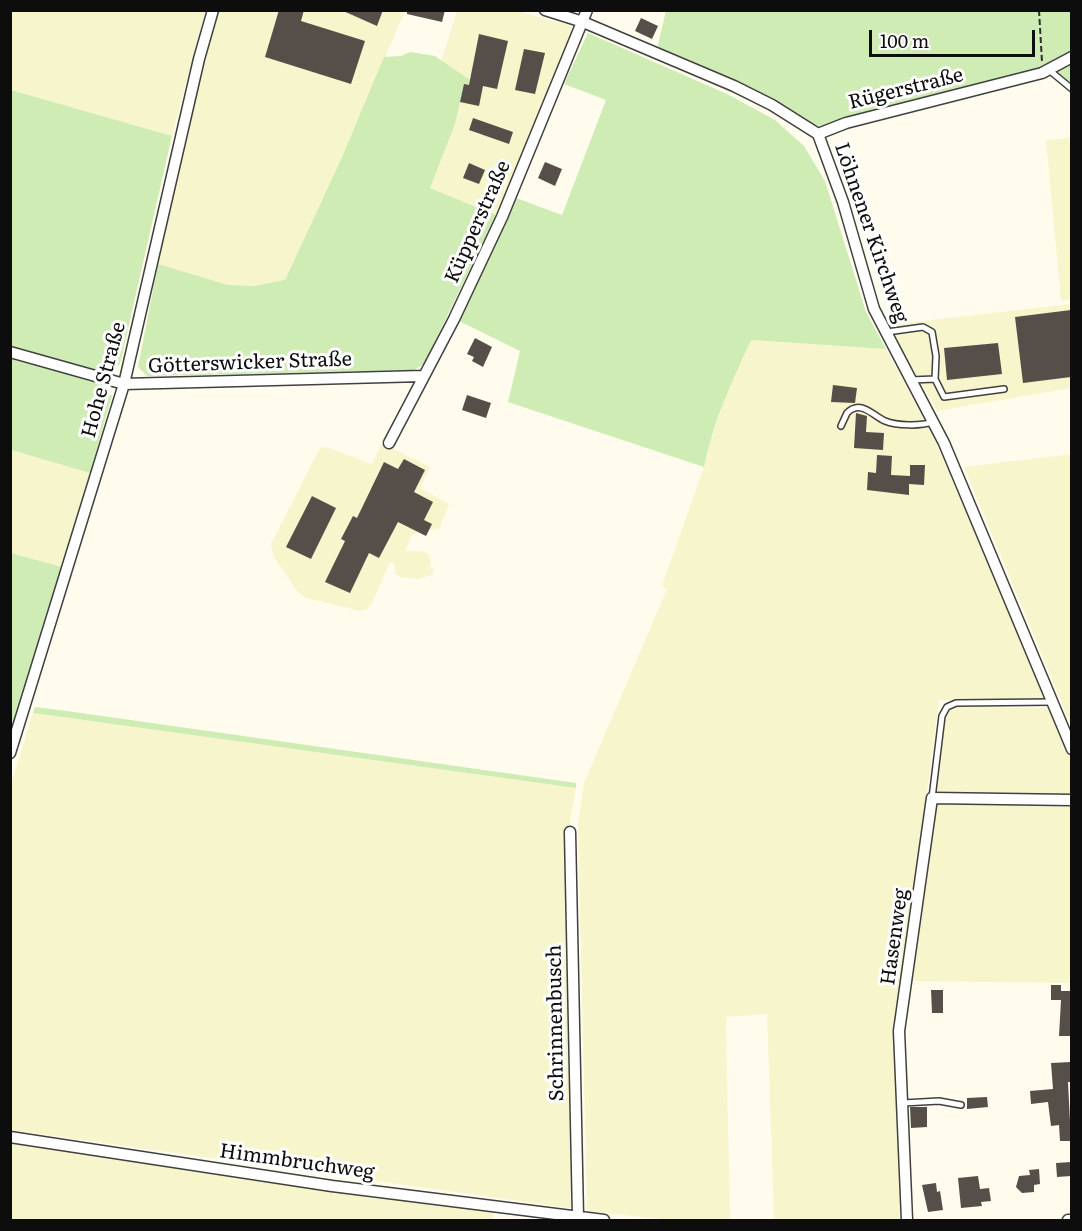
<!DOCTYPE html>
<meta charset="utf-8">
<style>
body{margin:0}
#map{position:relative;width:1082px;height:1231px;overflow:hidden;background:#fffced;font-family:Literata,serif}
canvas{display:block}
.frame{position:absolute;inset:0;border:12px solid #0d0d0d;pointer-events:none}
.scale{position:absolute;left:869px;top:30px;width:166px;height:27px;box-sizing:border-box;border:3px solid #0d0d0d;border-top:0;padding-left:8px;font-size:18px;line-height:21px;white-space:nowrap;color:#0d0d0d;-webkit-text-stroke:4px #fff;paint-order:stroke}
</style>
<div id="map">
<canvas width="1082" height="1231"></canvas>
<div class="frame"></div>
<div class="scale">100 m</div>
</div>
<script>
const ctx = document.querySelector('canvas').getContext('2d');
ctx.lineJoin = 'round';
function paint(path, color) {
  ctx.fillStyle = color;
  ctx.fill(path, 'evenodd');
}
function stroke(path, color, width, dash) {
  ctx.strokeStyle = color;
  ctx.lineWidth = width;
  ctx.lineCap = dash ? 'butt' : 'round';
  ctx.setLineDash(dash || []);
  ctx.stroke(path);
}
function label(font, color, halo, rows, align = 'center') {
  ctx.font = font + ' Literata,serif';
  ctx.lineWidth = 6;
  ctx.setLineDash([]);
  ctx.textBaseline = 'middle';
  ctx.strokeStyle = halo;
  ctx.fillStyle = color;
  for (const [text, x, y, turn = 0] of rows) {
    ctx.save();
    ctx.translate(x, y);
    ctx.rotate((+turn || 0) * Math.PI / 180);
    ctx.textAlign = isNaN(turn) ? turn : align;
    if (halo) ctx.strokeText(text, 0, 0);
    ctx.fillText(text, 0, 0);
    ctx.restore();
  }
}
paint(new Path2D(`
 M10,11H205L172,136L11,90Z
 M218,11H405L343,155L285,280L254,286L228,285L158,264L211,30Z
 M457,11H517L569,25L574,36L496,215L430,188L455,124L465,79L441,61Z
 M1071,138V299L1061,301L1046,140Z
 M1071,304V388L937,411L888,325Z
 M751,340L886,349L933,436L962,503H969L1046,698L939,700L898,1014L900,1220H774L767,1014L726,1017L730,1220H670L587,1211L578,824L584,783L667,589L662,585L704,467L709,445L729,387Z
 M382,443L430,467L420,488L449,504L439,529L429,530L426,536L419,532L412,535L405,551H421L429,554L431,565L426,566L434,569L432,575L418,579L401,577L396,574L394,563L390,562L372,603L367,609L361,611L306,598L297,591L273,556L271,544L320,448L326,447L372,464Z
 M10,450L90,473L62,567L11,553Z
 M1071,454H1072L1071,725L964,467Z
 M956,707L1050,708L1071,759V983L908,981L945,716Z
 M33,713L576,788L568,831L577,1209L11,1130V784Z
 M11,1143L495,1211L493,1220H11Z`), '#f7f5cb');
paint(new Path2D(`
 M666,11H1071V84L1058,73L833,130L778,114L655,57Z
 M588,33L727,94L775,120L804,146L825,181L866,312L886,349L751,340C732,381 713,422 704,467L508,402L520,351L457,320L516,198L562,215L606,100L564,84Z
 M410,52L435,56L470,80L469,85H464L455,124L430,188L496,215L424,364L414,370L147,376L138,367L158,264L228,285L254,286L285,280L343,155L384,57L401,56Z
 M11,90L172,136L120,364L110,374L11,346Z
 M10,359L100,384L112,396L90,473L11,450Z
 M11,553L62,567L11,737Z
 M35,707L74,712L576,783V788L33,713Z`), '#ceecb4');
paint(new Path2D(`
 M279,10H304L301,21L365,41L351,84L265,57Z
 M341,10H383L377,26Z
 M407,10H445L442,22L407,14Z
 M641,18L658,26L652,39L635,31Z
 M479,34L508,41L497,89L483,86L479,106L460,102L464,84L469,85Z
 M524,49L545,53L535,94L515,90Z
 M473,118L513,132L509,144L469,130Z
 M545,162L562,169L555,186L538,178Z
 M469,163L485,170L479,184L463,178Z
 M1071,310V377L1023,383L1015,317Z
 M475,338L492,347L483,367L472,361L474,357L467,354Z
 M998,343L1002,374L947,380L944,348Z
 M833,385L857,388L855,403L831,402Z
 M467,395L491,403L486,418L462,410Z
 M856,413L867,416L866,432L884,433L883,450L854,448Z
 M877,455L892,456L891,475L910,476V465H925L924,485L909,484V495L867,490L868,472L876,473Z
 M404,459L425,470L414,492L433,502L424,520L432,524L426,536L398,522L379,558L369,553L350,593L325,582L345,541L341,539L353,516L357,518L384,462L398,469Z
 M312,496L336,508L311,559L286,547Z
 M1051,985H1061V991H1071V1036H1059L1061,1000H1051Z
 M931,990H943V1013H932Z
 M1071,1062V1082H1068L1071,1141H1060L1059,1125L1051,1126L1048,1102L1031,1104L1030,1091L1053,1089L1051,1063Z
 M987,1097L988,1107L967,1109V1098Z
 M910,1107H927V1127L911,1128Z
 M1071,1162V1176L1057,1177L1056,1163Z
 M1039,1169L1040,1184L1034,1185V1192L1022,1193L1016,1187L1019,1176L1030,1175L1029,1170Z
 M978,1176L980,1189L989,1188L991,1201L981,1202L982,1206L961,1208L958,1178Z
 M936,1183L937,1192L940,1191L943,1210L928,1212L922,1185Z`), '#564f49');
const lane = new Path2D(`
 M1049,70L1072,89
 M887,332L923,327L932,332L936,356L935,379
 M911,380L935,379L944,397L1004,389
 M841,426L847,413C861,399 873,416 885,421C897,426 921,426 933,422
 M932,798L942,716L947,707L956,703L1052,702
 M903,1103L939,1101L961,1105`);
const street = new Path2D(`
 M545,10L583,22L734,86L772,105L818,134L843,202L874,309L944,443L1072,749
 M818,134L846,123L1042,73L1072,57
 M10,352L124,384L423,376
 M389,443L454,319L502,217L587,10
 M10,753L124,384L199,59L213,10
 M570,832L578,1217
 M10,1137L332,1186L604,1220
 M907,1220L899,1031L932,798L1072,800
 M1068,1220H1072`);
stroke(lane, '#404040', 8);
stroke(street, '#404040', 13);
stroke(new Path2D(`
 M1039,10L1042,62`), '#2f2f2f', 2, [6, 3]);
stroke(lane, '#fff', 5);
stroke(street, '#fff', 10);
label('20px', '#0d0d0d', '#fff', [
 ["Rügerstraße",906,89,-14],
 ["Küpperstraße",478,222,-66],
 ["Löhnener Kirchweg",871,233,71],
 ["Götterswicker Straße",250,363,-2],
 ["Hohe Straße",104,380,-75],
 ["Hasenweg",895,937,-82],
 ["Schrinnenbusch",556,1023,-91],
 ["Himmbruchweg",297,1162,8]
]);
</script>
